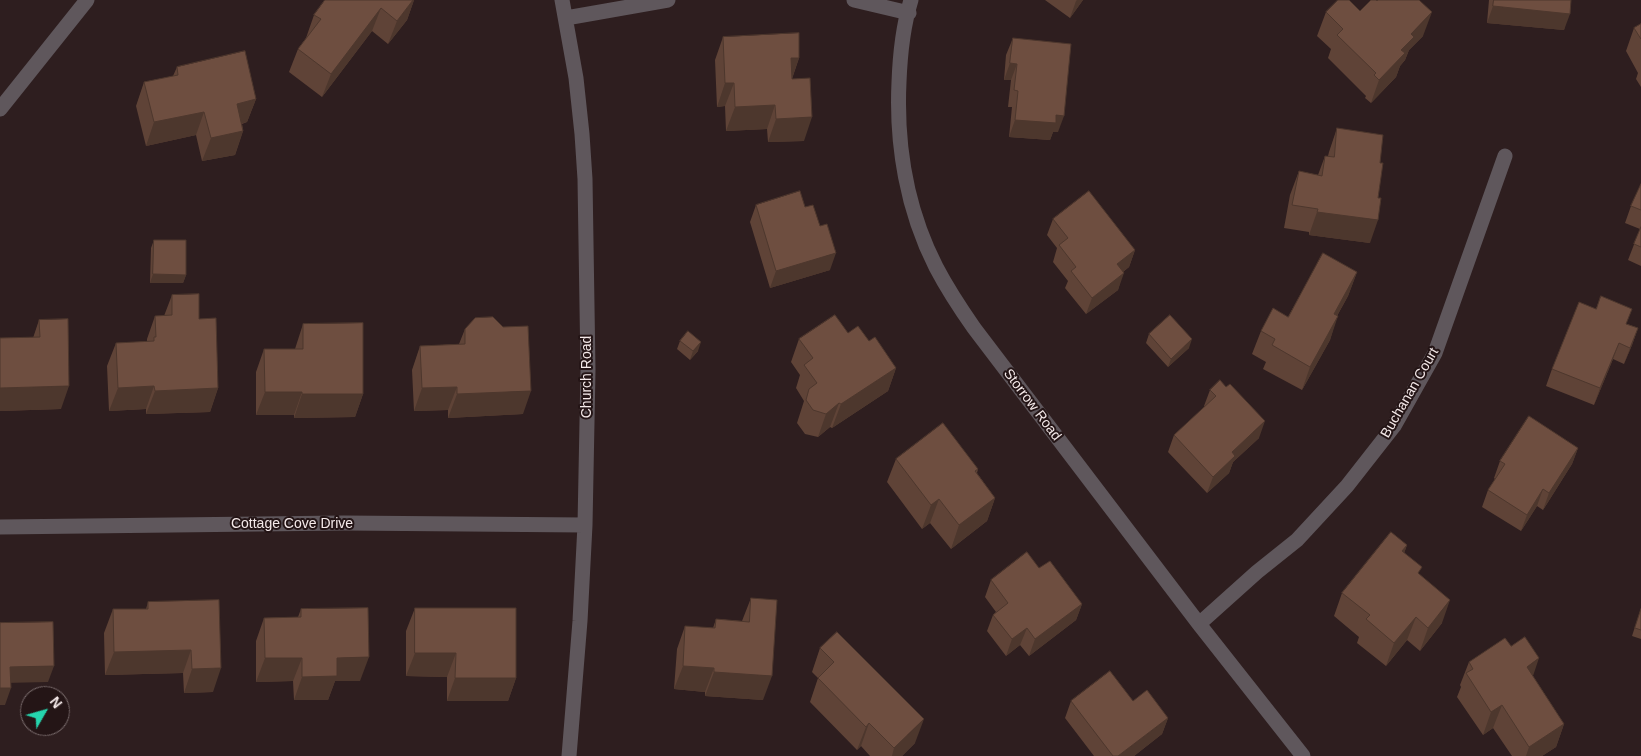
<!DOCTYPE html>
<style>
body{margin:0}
#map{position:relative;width:1641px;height:756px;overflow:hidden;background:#2e1e1f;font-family:Helvetica,sans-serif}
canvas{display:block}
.north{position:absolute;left:20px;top:686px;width:50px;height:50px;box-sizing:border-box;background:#241516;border:1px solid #786a6b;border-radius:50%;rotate:52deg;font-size:14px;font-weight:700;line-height:20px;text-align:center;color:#f5eaea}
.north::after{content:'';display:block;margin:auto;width:18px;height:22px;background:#25d5ae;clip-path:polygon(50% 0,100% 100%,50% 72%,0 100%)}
</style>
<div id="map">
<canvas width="1641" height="756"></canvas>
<div class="north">N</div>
</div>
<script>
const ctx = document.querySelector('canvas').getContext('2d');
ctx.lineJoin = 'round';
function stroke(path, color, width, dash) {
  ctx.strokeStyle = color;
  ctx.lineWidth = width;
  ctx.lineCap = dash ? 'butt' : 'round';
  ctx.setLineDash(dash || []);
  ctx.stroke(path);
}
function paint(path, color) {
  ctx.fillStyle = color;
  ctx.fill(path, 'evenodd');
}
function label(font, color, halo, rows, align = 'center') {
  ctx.font = font + ' Helvetica,sans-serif';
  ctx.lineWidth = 4;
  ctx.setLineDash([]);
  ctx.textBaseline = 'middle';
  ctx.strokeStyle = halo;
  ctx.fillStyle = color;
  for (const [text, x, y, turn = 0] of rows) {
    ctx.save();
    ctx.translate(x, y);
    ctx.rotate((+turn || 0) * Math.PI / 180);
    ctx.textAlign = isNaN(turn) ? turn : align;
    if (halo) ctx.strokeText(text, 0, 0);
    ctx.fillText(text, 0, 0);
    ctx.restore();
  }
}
stroke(new Path2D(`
 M562,0L576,78L582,134L585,179L588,370L585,525L580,621L569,756
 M854,0L909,13
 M911,0C903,26 900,55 899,82C896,145 907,210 936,267C947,288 960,308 974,328L1199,624L1303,756
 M566,18L668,0
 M0,109L87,0
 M0,527L344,523L585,525
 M1199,624L1257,572L1297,540L1347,486L1394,426L1435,353L1505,156`), '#5f575c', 15);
paint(new Path2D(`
 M414,0L407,20L388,44L372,31L322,97L289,72L298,49L306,38L314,15Z
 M1045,0H1083L1070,18Z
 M1489,0H1571L1564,30L1487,23Z
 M1360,11L1423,36L1409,50L1405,60L1400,66L1396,77L1371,103L1365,98L1366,96L1328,58L1331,49L1317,36L1326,12Z
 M1641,24V87L1636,79L1638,73L1626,51L1634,28Z
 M723,37L799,58L792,79L804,141L768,142L767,129L726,131L725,106L717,107L715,60Z
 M1013,38L1058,132H1053L1050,140L1009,137L1012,107H1008L1011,80H1004L1006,55Z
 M177,67L256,99L247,122L242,124L243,131L235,155L202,161L196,135L146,146L136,106L144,82L173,76Z
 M1337,128L1370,243L1309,235V232L1284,228L1290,195L1299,171L1318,175L1325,156H1328L1329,152Z
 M1641,184V266L1628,260L1640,229L1625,223L1631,206Z
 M756,205L805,207L830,270L770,288L750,222Z
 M1053,219L1135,250L1129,267L1123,272L1118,290L1086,314L1065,288L1068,281L1053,262L1057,248L1047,235Z
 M154,240L186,275L183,283H150L151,248Z
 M1357,272L1348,296L1337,316L1330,340L1302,390L1263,369L1266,362L1252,354L1261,331L1288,317Z
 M172,295L199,319L218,388L210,412L146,414V409L109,411L107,366L116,343L147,342V339L155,316H164Z
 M39,320L61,409L0,411V338H33Z
 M303,324L363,394L355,417L294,418V415H256V372L264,349H295Z
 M1627,324L1638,328L1632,345L1624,364L1613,359L1594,405L1546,386L1552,369Z
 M465,329L523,414L448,418V410L414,411L412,370L420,346L459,344Z
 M848,333L869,341L896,368L888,391L832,428L830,427L818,437L805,434L797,423L804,401L796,388L800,375L791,362L799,339Z
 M1149,334L1189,348L1168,367L1146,343Z
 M680,341L698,351L690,360L677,349Z
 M1210,390L1259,438L1233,462L1229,473L1207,493L1168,452L1174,435L1205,407L1204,406Z
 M1578,448L1572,464L1543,510L1537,506L1521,531L1482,507L1488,490L1495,479L1494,478L1500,461Z
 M896,459L978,469L977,473L995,498L987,521L951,549L930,523L922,529L887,482Z
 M1407,545L1404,553L1419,575L1442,623L1420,651L1407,640L1386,666L1357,643L1359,637L1334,616L1342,593Z
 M1039,568L1082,604L1076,620L1029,656L1020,645L1006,656L987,631L993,615L996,612L985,597L991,580Z
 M751,598L763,700L705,696V692L674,689L677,649L685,626L713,628L716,619L742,621Z
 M219,600L213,692L184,693L183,673L105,675L104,633L113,609H146L148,602Z
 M415,608L516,678L508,701H447V677L406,676V631Z
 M1641,608V639L1632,636Z
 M301,609L360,681H335L328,700H294L293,681L256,682V641L264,618L298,617Z
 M820,648L915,743L902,756H870L861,746L857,750L810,702L818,678L812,672Z
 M1469,662L1533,676L1564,724L1556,747L1542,756H1512L1493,728L1483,735L1457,697L1461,687L1460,685Z
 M1071,701H1133L1168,718L1162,734L1134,756H1094L1065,718Z`), '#5f4337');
paint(new Path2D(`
 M413,0H414L407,20L388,44L397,21Z
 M1077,0H1083L1070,18L1076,1Z
 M1493,6L1570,14L1564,30L1487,23Z
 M381,8L372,31L322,97L331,74Z
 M1432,12L1423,36L1409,50L1405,60L1400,66L1396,77L1371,103L1379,80L1411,34Z
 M791,58H799L791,81Z
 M1010,63L1017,64L1011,80H1004Z
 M725,83H734L725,106L717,107Z
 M256,99L247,122L229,127L237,104Z
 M775,105L767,129L726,131L735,107Z
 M204,112L196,135L146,146L154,122Z
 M1056,115L1064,116L1058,132H1053L1050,140L1009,137L1015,120Z
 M812,117L804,141L768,142L776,119Z
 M243,131L235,155L202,161L211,138Z
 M1317,212L1378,220L1370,243L1309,235Z
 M1135,250L1129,267L1111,281L1117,264Z
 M836,253L830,270L770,288L776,271Z
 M1357,272L1348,296L1325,337L1334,314Z
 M1124,273L1118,290L1086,314L1092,298Z
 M153,274L186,275L183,283H150Z
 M1338,316L1330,340L1302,390L1310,367Z
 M1638,328L1632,345L1624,364L1630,348Z
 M1192,339L1189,348L1168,367L1171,359Z
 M701,342L698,351L690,360L693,351Z
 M1619,343L1613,359L1594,405L1600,388Z
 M896,368L888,391L832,428L841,404Z
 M69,386L61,409L0,411V388Z
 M154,386L146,409L109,411L118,388Z
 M457,387L448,410L414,411L422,388Z
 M218,388L210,412L146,414L155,391Z
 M531,391L523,414L448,418L457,394Z
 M265,392H302L294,415H256Z
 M302,394H363L355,417L294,418Z
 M839,403L830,427L818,437L826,414Z
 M1265,421L1259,438L1233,462L1229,473L1207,493L1213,477L1232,452Z
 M1578,448L1572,464L1543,510L1549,493Z
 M1543,489L1537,506L1521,531L1527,515Z
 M995,498L987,521L951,549L959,525Z
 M939,499L930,523L922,529L931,505Z
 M1407,545L1399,568L1402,551Z
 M1450,600L1442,623L1420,651L1428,628Z
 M1082,604L1076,620L1029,656L1035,639Z
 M1416,617L1407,640L1386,666L1394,643Z
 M1027,628L1020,645L1006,656L1012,639Z
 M191,650L183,673L105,675L114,652Z
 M415,653H456L447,677L406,676Z
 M369,657L360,681H335L328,700H294L302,677L337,658Z
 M265,658H302L293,681L256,682Z
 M1539,658L1531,682L1527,667Z
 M54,666L48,682L4,683L10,667Z
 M683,666L714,668L705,692L674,689Z
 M221,668L213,692L184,693L192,669Z
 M714,672L772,676L763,700L705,696Z
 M455,678H516L508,701H447Z
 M0,688H11L5,705H0Z
 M1502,705L1493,728L1483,735L1491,712Z
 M1168,718L1162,734L1134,756H1118Z
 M924,719L915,743L902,756H892L894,748Z
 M869,723L861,746L857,750L866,727Z
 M1564,724L1556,747L1542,756H1526L1529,747Z`), '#4d372d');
const building = new Path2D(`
 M325,0H413L397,21L381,8L331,74L298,49L321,19L314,15Z
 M1338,0H1349L1360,11L1371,0H1376L1377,1L1378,0H1419L1432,12L1411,34L1414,37L1401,50L1405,53L1379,80L1374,75L1376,73L1337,35L1343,29L1326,12Z
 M1494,0H1571L1570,14L1493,6Z
 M1641,24V39L1634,28Z
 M799,33V58H791L792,79L810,78L812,117L776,119L775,105L735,107L734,83H725L723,37Z
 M1013,38L1071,44L1064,116L1056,115V123L1015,120L1018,91L1014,90L1017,64L1010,63Z
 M245,51L256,99L237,104L243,131L211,138L204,112L154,122L144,82L178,75L177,67Z
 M1337,128L1383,135L1380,163H1383L1378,198H1381L1378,220L1317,212L1318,209L1292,205L1299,171L1322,176L1325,156L1334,157Z
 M1641,184V210L1631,206Z
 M800,191L805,207L813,205L820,226L827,224L836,253L776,271L756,205Z
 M1089,191L1135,250L1117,264L1124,273L1092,298L1071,271L1076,267L1059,245L1068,238L1053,219Z
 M1641,227V247L1634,244Z
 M154,240H186V275L153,274Z
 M1323,253L1357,272L1334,314L1338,316L1310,367L1272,345L1275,339L1261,331L1273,308L1288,317Z
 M199,294V319L216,318L218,388L155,391L154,386L118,388L116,343L154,341V337H156L155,316L172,315V295Z
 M1601,296L1632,309L1626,324L1638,328L1630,348L1619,343L1600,388L1552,369L1579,302L1596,309Z
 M835,315L848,333L858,326L869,341L875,337L896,368L841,404L839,403L826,414L813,410L806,400L809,389L817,383L804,365L813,358L799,339Z
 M1170,315L1192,339L1171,359L1149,334Z
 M493,317L503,327L528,326L531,391L457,394V387L422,388L420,346L465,344V329L475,318Z
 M68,319L69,386L0,388V338L40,337L39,320Z
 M363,323V394H302V392H265L264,349H303V324Z
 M688,331L701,342L693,351L680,341Z
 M1220,380L1226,387L1230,384L1265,421L1232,452L1235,456L1213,477L1174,435L1216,396L1210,390Z
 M1529,416L1578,448L1549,493L1543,489L1527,515L1488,490L1505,464L1500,461Z
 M943,423L978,469L975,471L995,498L959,525L939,499L931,505L896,459Z
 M1391,532L1407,545L1402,551L1422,567L1418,573L1450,600L1428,628L1416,617L1394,643L1366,619L1370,615L1342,593Z
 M1027,552L1039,568L1050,561L1082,604L1035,639L1027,628L1012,639L993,615L1008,603L991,580Z
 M751,598L777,600L772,676L714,672V668L683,666L685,626L715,628L716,619L749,622Z
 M219,600L221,668L192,669L191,650L114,652L113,609H148V602Z
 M368,608L369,657L337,658V676L302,677V658H265L264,618L301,617V609Z
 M415,608H516V678H455L456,653H415Z
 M1641,609V630L1635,628Z
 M53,622L54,666L10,667L11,688H0V623Z
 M837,632L924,719L894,748L869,723L866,727L818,678L834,662L820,648Z
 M1525,637L1539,658L1527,667L1564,724L1529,747L1502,705L1491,712L1466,673L1473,669L1469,662L1505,638L1511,646Z
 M1110,671L1133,701L1147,690L1168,718L1118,756H1113L1071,701Z`);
paint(building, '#6e4e40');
stroke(building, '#4d372d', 1);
label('14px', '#f5eaea', '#241516', [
 ["Church Road",587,377,-90],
 ["Buchanan Court",1410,393,-60],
 ["Storrow Road",1032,405,53],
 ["Cottage Cove Drive",292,524]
]);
</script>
